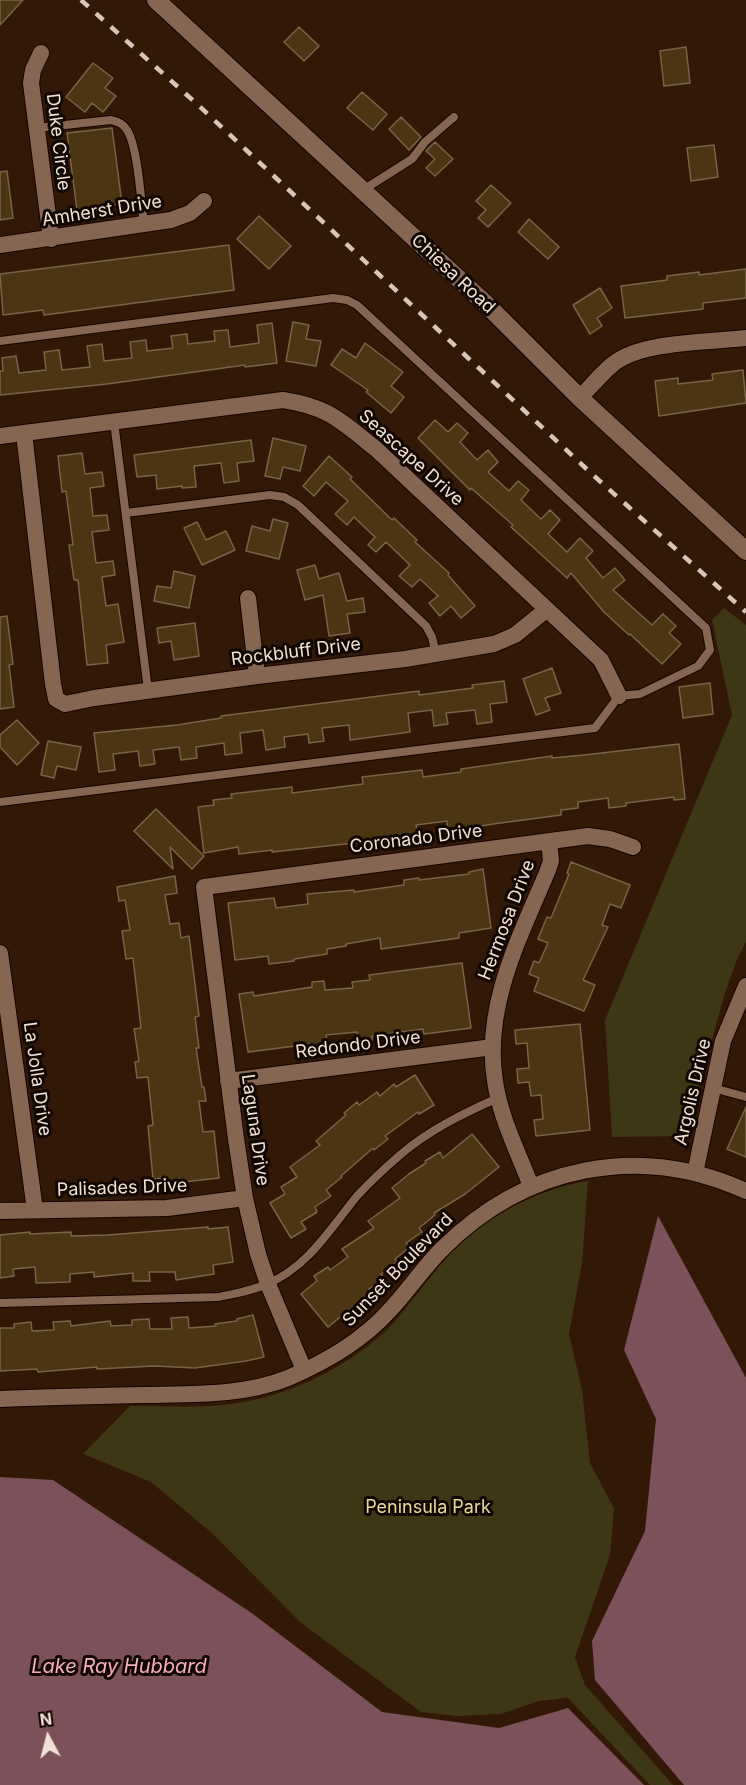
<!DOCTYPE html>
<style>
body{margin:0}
#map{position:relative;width:746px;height:1785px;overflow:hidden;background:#321807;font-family:Inter,sans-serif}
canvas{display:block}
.north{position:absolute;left:18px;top:1707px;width:60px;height:60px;-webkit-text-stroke:4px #110702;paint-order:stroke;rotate:353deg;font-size:16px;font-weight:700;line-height:24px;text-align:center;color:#f2e0d6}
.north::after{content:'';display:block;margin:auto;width:21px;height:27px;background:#f2e0d6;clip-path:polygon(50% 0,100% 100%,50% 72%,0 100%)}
</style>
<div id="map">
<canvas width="746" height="1785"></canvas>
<div class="north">N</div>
</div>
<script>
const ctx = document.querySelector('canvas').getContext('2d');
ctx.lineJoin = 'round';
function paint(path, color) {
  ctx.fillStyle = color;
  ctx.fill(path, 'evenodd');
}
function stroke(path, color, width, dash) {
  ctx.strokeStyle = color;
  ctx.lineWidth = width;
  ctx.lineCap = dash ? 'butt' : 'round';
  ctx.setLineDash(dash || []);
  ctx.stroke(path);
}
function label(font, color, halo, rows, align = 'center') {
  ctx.font = font + ' Inter,sans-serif';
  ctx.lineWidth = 6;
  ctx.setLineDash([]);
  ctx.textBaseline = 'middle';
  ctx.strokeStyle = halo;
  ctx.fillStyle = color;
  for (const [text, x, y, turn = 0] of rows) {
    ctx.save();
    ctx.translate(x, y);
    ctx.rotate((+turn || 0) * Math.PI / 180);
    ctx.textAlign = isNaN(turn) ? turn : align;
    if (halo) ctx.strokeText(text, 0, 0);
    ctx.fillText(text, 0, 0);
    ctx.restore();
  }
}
paint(new Path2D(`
 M724,608L746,625V942L738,957L725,993L685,1136L612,1137L605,1020L732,715L712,620Z
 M588,1181L582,1263L569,1334L582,1390L590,1463L614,1508L610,1555L575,1657L585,1685L673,1785H650L568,1698L539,1701L501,1714L458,1716L421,1712L300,1622L212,1533L151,1482L83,1454L130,1406C160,1406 192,1408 222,1405C283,1399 339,1372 385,1332C393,1325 399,1316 406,1308C420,1290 434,1272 449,1255C482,1218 540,1188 588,1181Z`), '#3d3716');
paint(new Path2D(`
 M658,1216L746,1378V1785H684L595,1680L592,1641L645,1531L656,1419L624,1350Z
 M0,1477L53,1480L253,1614L382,1712L499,1728L568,1708L644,1785H0Z`), '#7c5159');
const building = new Path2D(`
 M0,0H23L0,25Z
 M299,27L319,46L304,61L284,42Z
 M686,47L690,83L664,86L660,51Z
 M93,63L113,78L105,88L116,96L103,112L92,103L85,112L66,97Z
 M362,92L387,114L373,130L347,108Z
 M401,117L421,137L409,150L389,129Z
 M112,128L122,204L77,210L67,133Z
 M435,142L453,159L435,176L426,168L435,159L426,151Z
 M714,145L718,177L691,181L687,148Z
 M7,171L13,218L0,220V172Z
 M491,185L511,203L488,227L478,218L486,210L476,201Z
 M259,216L291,246L269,269L237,239Z
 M529,219L559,247L548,259L518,232Z
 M229,245L234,290L44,315L43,310L3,315L0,274Z
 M746,269V298L703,303V309L625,318L621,286L667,280V276L699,272V275Z
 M600,288L612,308L597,318L602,326L590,334L573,305Z
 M293,322L309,325L306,339L321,341L316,366L286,361Z
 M272,323L277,363L245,367V365L107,384L0,395V371H3L2,358L16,356L19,373L46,370L44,352L59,350L62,370L90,367L87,346L102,344L104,361L132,358L130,342L146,340L147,351L173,348L171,336L187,334L188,344L215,341L214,331L228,330L230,347L259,343L257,325Z
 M365,343L403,372L391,386L404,397L391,413L366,392L368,390L331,365L342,349L356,358Z
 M743,370L746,403L659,416L655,381L678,378V384L713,380L712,374Z
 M435,420L448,432L457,423L468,433L460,442L477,460L488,450L498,462L488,472L509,491L518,481L529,490L521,500L541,519L550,510L560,520L548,534L567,552L580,538L593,551L586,558L603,578L615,568L625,580L613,590L652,625L663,614L676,626L669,633L681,644L662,664L630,634L629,635L604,612L571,573L567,578L511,527L513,525L471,488L470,490L418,438Z
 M273,438L306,446L300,471L283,467L280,479L265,476Z
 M251,440L254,461L237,463L239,481L224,483L221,463L194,466L196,487L182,488V486L157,489L156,475L137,477L134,455Z
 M82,453L85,474L102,472L104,486L90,488L93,516L107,515L109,530L92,532L96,563L113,561L115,575L102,577L106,606L118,604L124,642L106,645L108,663L87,665L78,580H74L69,545H73L66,491L62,492L58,456Z
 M329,456L352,477L350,479L392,520L394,518L417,540L415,542L449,573L448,575L475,606L461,618L451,606L440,616L429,603L438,596L420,579L412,587L399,576L410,565L386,542L376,552L368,545L375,537L354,517L347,525L335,514L348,501L326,482L314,496L303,486Z
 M273,519L288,523L279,559L246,551L252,526L270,531Z
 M197,522L206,540L226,531L235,550L202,565L184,528Z
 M315,565L319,579L339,573L347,601L363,598L365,612L347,614L350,633L329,636L323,595L305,600L297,570Z
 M174,571L195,576L189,608L154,601L157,586L171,588Z
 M7,616L13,664L9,665L14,707L0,709V617Z
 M195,623L199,656L174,660L171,641L159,643L157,628Z
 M552,668L561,693L545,698L550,710L536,715L523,679Z
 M504,681L507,702L490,704L492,722L477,724L475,710L446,713L448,724L434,726L432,710L408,713L410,732L350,740L349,725L322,728L324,741L309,743L308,734L284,737L285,747L266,750L263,730L240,733L242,753L225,755L224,743L196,747L197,758L181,760L179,747L153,750L155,764L140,766L138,751L113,754L115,770L99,772L94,733L177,725L221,718V716L419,691V695L473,688L472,685Z
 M710,683L713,714L683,718L679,687Z
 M17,720L39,743L17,765L0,747V735Z
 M48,741L81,747L76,770L57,766L54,778L41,775Z
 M679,744L685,799L674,800V797L626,803V806L609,808L608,798L578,802V808L561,810V815L493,824L462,829L463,831L448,833L447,821L416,825L418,836L272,852V850L239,854L238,847L204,853L198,807L214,805L213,800L232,798L231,794L292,787V793L363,784L362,777L422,770L423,777L461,772V769L552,756V758L584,755Z
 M156,809L204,856L192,869L170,847L173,869L134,831Z
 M571,862L630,885L621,908L610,904L602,925L608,927L583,980L595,985L584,1011L534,991L539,978L529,974L534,961L539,963L548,943L538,939L547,917L551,918L569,874L567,873Z
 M483,869L491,928L459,933V938L381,949L380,938L346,944V946L327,949V954L294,959V961L269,964L268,956L235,960L228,903L274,898L276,908L308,904L307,894L354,890V892L404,885V880L419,878V880L469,874V872Z
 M175,876L177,893L165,895L170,924L179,923L181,938L189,936L199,1016L195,1017L199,1048H196L202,1087H204L206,1101H199L203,1132L214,1131L219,1178L165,1184V1178L153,1179L148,1126L153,1125L148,1077L137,1078L135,1062L139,1061L134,1029L141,1028L136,984L133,958L126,959L122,931L130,930L125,900L119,901L117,887Z
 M462,963L471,1028L424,1034L423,1029L372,1036V1041L358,1042L357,1032L326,1035L328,1046L312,1048L311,1044L248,1052L239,994L253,992L254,996L312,987V982L324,981L325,990L353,988L352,982L370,980L369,975Z
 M580,1024L590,1130L536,1136L534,1120L543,1119L541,1095L531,1096L529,1082L518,1083L517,1069L529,1068L527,1043L516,1044L515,1030Z
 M415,1075L434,1105L419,1114L418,1112L385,1136L388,1139L374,1150L373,1148L341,1176L342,1177L326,1190L331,1196L315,1207L317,1212L301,1222L306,1229L291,1238L270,1203L285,1194L281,1187L297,1177L290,1167L320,1145L316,1141L346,1115L344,1113L357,1102L359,1105L377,1092L380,1096L394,1084L396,1087Z
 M746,1107V1157L727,1149Z
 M472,1134L499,1167L465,1194L434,1213L435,1215L419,1228L422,1232L406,1243L410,1247L395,1259L397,1261L381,1274L384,1278L369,1289L371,1292L328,1327L301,1294L317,1281L314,1276L328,1267L330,1270L348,1257L342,1249L374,1228L368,1221L400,1198L392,1188L409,1174L426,1163L425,1161L440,1152L443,1158Z
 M208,1227V1229L228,1227L233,1262L213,1265L214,1274L176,1280L175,1272H149L150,1281H133V1273L94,1277V1272L70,1274V1282L36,1283L35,1267L13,1269L14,1276L0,1278V1235L30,1232V1234L71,1232V1236L108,1235Z
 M253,1315L264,1357L246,1361L195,1368L154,1366L97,1369V1367L38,1372L37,1369L0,1371V1328H14V1324L31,1322L32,1331L54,1330L53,1322L70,1321L71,1326L110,1321L111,1326L132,1325V1320L149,1319L150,1329H172L171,1318L188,1317L189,1328L216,1326L215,1324L237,1321V1319Z`);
paint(building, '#4b3512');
stroke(building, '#796448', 1.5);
const lane = new Path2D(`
 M37,128L111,120C118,122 123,123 127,130C138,147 141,202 144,225
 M363,190L412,159L425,142L454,117
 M0,341L333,298L347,300L357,305L706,628L710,650L698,666L640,694L619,696L595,728L0,802
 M114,422L148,690
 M126,513L270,495L284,497L298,505L426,626L432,637L436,654
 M713,1088L746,1097
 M0,1303L218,1297C234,1294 251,1291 267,1284C308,1267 330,1229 357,1196C370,1182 385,1168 400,1155C429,1130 464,1113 498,1098`);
const street = new Path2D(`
 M41,53L33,70L31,83L51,239
 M0,245L171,220L190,213L204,201
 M580,398C591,386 601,374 613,364C642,341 710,342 746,338
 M24,433L53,684L56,699L65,704L94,698L257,676L405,659L494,644L515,635L546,610
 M0,436L283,400C329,407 341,421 376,449L601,660L619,696
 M248,598L257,676
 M0,953L35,1210
 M228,1081L493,1047
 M695,1173L723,1041L746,986
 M531,1186C518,1152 500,1117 495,1081C483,1006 520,937 548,870L551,861L549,841
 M0,1211L167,1208L245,1198
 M304,1370L268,1284L258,1254L245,1198L236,1139L204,887L588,836L610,839L633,847
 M0,1399C48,1397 97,1396 145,1395C192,1394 243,1396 288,1378C326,1362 361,1342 389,1311C408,1291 423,1268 442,1249C525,1166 639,1142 746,1191`);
const secondary = new Path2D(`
 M156,0L486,304L580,398L746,551`);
stroke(lane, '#180300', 10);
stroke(street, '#180300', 18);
stroke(secondary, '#180300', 20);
stroke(lane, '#856653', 8);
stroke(street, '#856653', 16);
stroke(secondary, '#856653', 18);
stroke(new Path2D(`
 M81,0L197,104L593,475L746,612`), '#d8c5ba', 4.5, [10, 10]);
label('18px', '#f2e0d6', '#110702', [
 ["Duke Circle",58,142,83],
 ["Amherst Drive",102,211,-9],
 ["Chiesa Road",453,274,43],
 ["Seascape Drive",411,458,42],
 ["Rockbluff Drive",296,652,-7],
 ["Coronado Drive",416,839,-7],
 ["Hermosa Drive",507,920,-69],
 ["Redondo Drive",358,1045,-7],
 ["La Jolla Drive",37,1079,82],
 ["Argolis Drive",693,1092,-77],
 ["Laguna Drive",255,1130,82],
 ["Palisades Drive",122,1188,-2],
 ["Sunset Boulevard",398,1270,-46]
]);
label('18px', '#e9db96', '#110702', [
 ["Peninsula Park",428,1508]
]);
label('italic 20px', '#f9aeba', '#110702', [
 ["Lake Ray Hubbard",119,1667]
]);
</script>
